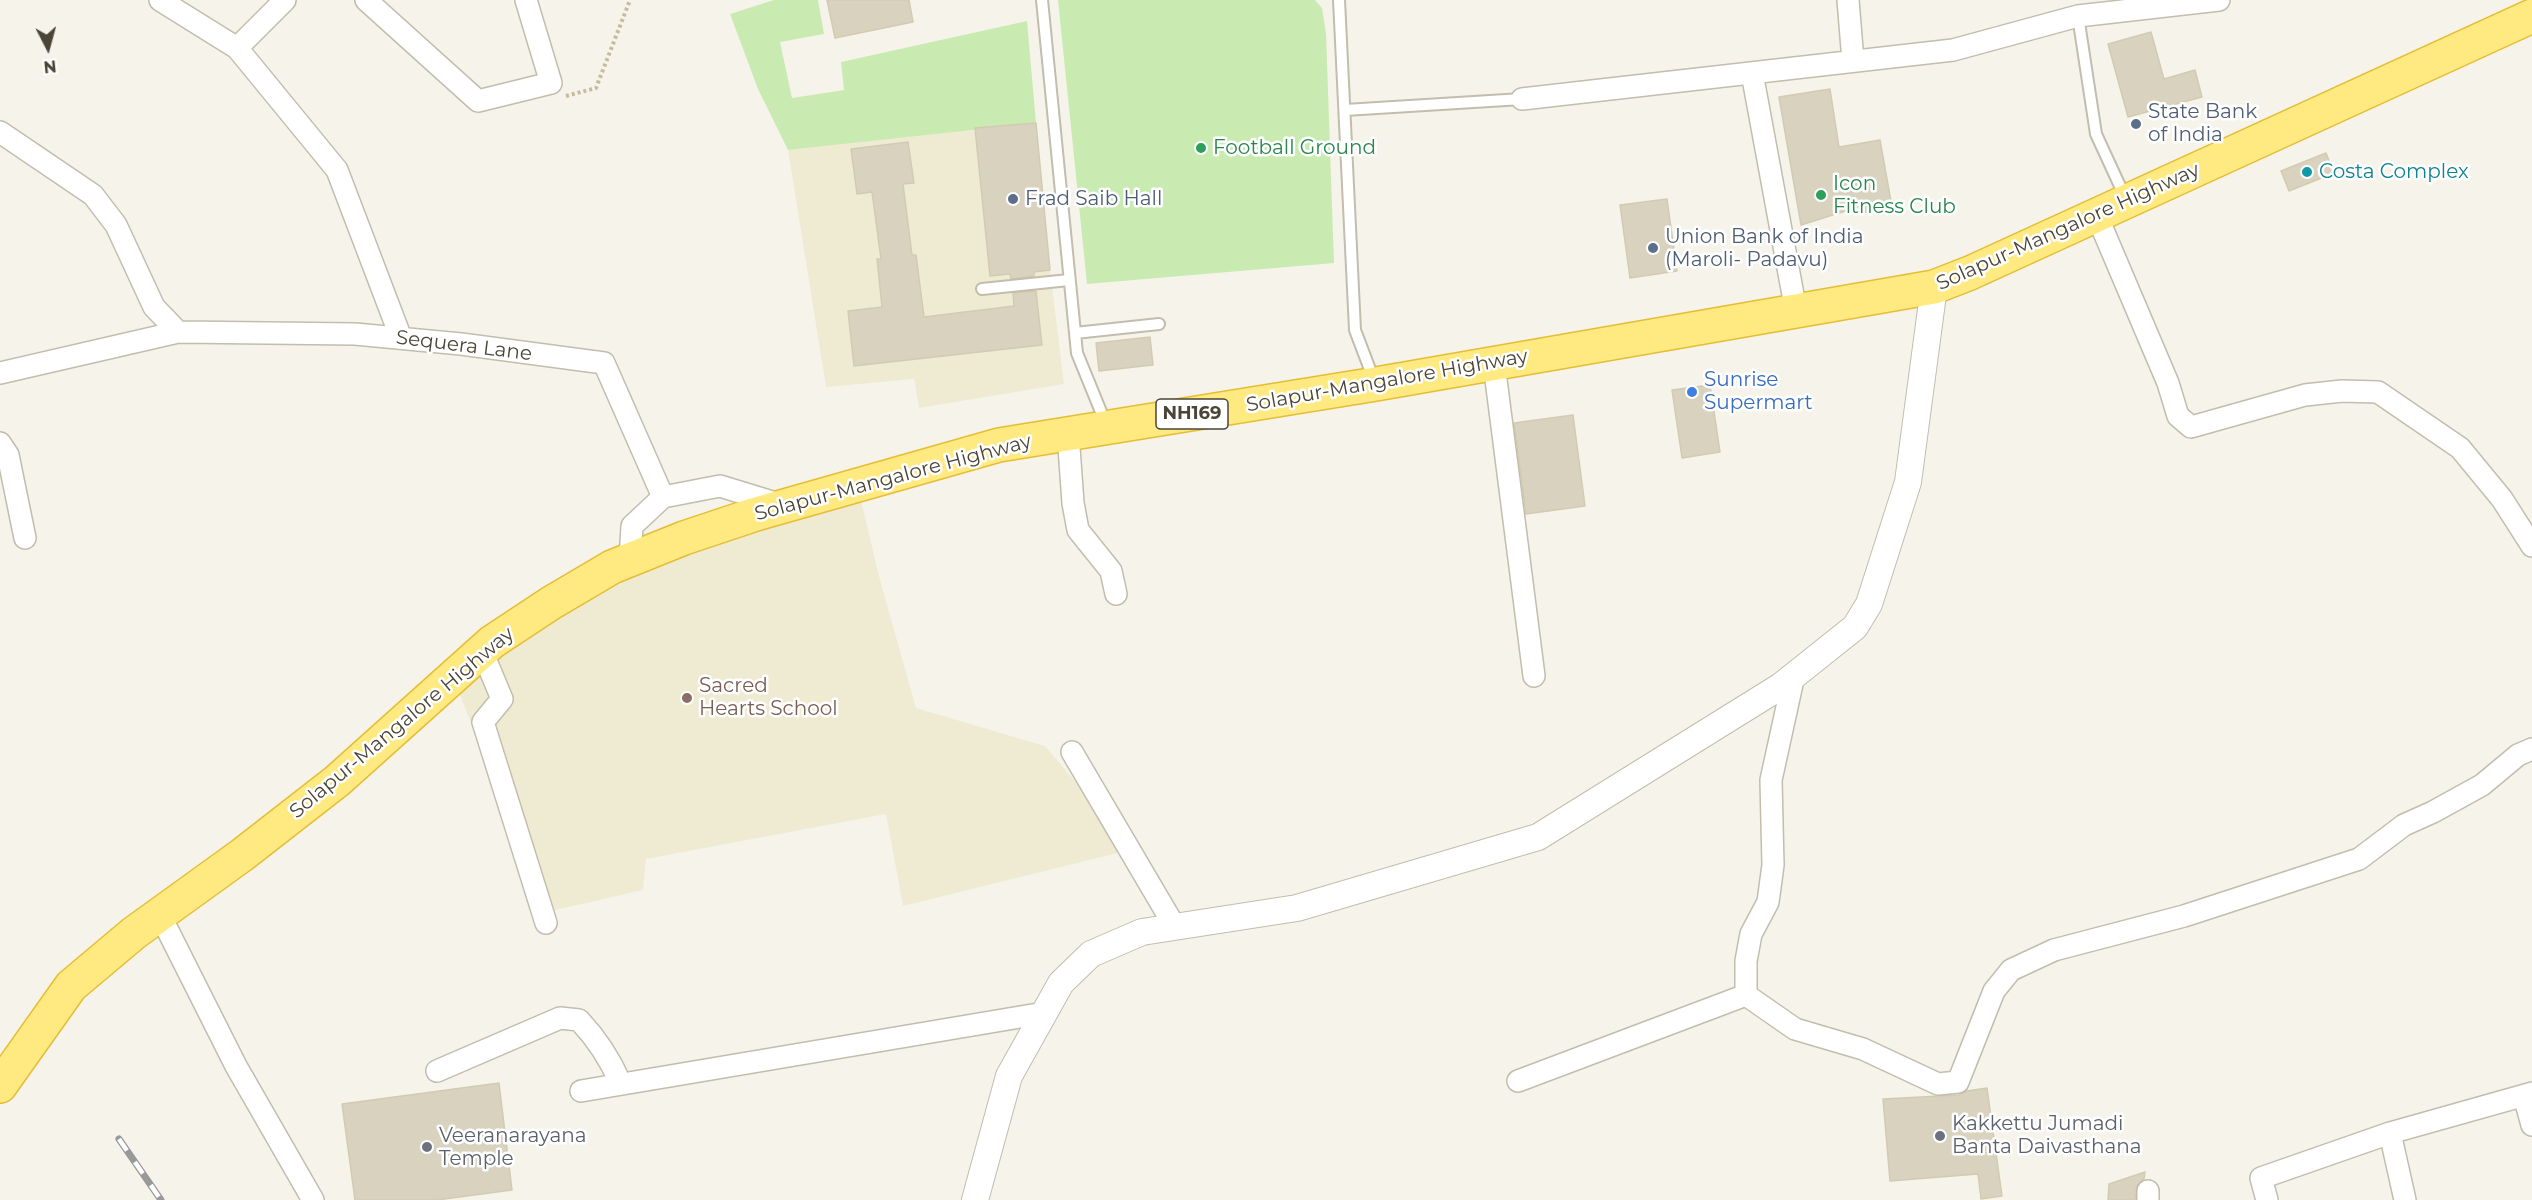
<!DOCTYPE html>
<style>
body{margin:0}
#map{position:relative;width:2532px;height:1200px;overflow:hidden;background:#f6f4ea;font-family:Montserrat,sans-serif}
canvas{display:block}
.north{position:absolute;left:18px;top:18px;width:60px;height:60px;-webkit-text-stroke:4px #fff;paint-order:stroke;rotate:174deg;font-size:16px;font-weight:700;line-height:24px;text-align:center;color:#4a4537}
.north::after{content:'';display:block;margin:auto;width:21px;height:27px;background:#4a4537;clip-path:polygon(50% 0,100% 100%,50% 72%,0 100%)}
</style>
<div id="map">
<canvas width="2532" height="1200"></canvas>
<div class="north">N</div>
</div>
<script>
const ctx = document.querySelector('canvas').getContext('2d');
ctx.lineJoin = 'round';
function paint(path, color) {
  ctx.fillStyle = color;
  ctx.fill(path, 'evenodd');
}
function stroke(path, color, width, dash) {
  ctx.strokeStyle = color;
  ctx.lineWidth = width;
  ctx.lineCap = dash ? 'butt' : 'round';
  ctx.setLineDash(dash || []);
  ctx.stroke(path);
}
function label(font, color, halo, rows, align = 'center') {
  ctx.font = font + ' Montserrat,sans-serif';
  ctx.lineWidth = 5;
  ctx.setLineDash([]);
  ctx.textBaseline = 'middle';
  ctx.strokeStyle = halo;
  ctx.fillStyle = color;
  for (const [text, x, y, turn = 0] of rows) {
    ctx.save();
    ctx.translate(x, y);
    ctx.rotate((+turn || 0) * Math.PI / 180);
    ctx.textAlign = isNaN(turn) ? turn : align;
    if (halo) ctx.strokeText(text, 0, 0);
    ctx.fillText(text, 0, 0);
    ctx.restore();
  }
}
paint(new Path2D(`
 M975,128L990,275L1050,270L1064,384L919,408L914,379L826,387L788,150Z
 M861,500L879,576L916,708L1045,746L1121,835L1118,853L903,906L886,814L646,859L643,890L547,912L457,688L584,587L689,544Z`), '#efebd3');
paint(new Path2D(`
 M774,0H818L824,34L780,42L792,98L844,90L841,62L1027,21L1036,123L788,150L758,89L730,14Z
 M1058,0H1315L1322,8L1326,33L1334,263L1087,284Z`), '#c9ebb1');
const building = new Path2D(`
 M827,0H909L913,22L835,38Z
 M2151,32L2164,79L2195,70L2202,97L2128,117L2108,44Z
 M1830,89L1839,147L1880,140L1892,207L1856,214L1855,208L1801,225L1779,97Z
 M1036,123L1050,270L1034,272V276L1011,279L1010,274L990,276L975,128Z
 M908,142L914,183L903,184L912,255H916L924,317L1014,306L1013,293L1036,291L1042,345L854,366L848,311L882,307L877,259H881L872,192L857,194L851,149Z
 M2326,153L2334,173L2289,191L2281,171Z
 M1667,199L1677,271L1630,278L1620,205Z
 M1150,337L1153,365L1099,371L1096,343Z
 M1710,385L1720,452L1682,458L1672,390Z
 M1573,415L1585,506L1526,514L1514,423Z
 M499,1083L512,1190L437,1200H355L342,1104Z
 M1987,1088L2002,1196L1981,1199L1978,1174L1890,1181L1883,1099L1959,1095L1967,1091Z
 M2145,1172L2144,1179L2137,1185L2135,1200H2108L2109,1184Z`);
paint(building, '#d8d2bf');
stroke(building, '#d3cbb1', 1.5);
const service = new Path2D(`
 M1042,0L1077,353L1106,424
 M1339,0L1355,330L1374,380
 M2078,16L2096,134L2125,197
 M1345,110L1522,99
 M982,289L1069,280
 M1075,333L1159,324`);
const minor = new Path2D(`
 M160,0L237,48L337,170L401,338
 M366,0L478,101L551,83L526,0
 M1848,0L1853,61
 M237,48L285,0
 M1752,73L1796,311
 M1522,99L1953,50L2078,16L2219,0
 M0,132L93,195L116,225L154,307L178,332
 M2097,216L2168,383L2178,416L2191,427L2305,395L2342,391L2378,392L2460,448L2502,499L2532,546
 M1494,364L1534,676
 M0,373L178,332L355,334L461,344L604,363L663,497
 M1068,434L1073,503L1078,530L1111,571L1116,594
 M0,443L8,455L25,538
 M630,560L632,526L663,497L720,486L782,505
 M482,651L502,699L483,722L546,923
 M1794,675L1771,780L1773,865L1768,902L1751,934L1746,961V995L1795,1029L1863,1049L1938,1084L1958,1082L1994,991L2011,970L2054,950L2184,916L2359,859L2404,825L2433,812L2482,785L2518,755L2532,749
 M1072,752L1175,927
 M160,915L236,1066L313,1200
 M437,1071L560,1018L579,1020C598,1040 610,1059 621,1084
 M1518,1081L1746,995
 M581,1091L1044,1013
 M2524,1096L2532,1125
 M2390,1133L2405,1200
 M2148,1200V1191
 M2267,1200L2261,1178L2390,1133L2532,1093`);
const tertiary = new Path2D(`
 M975,1200L1009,1076L1061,983L1091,954L1142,932L1297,908L1538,837L1781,686L1855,627L1869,604L1908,482L1934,287`);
const trunk = new Path2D(`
 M0,1086L71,986L134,933L242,855L337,781L492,642L551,603L612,567L684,538L756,514L999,445L1376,384L1934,287L1970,273L2532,16`);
stroke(service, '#c2bdac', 14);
stroke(minor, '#c2bdac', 24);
stroke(tertiary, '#c2bdac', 28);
stroke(trunk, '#e5bd34', 36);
stroke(new Path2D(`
 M566,96L596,88L630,0`), '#c4bc9c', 4, [3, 3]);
stroke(service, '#fff', 10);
stroke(minor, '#fff', 21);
stroke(tertiary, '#fff', 26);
stroke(trunk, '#ffea82', 33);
const rail = new Path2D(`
 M119,1139L161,1200`);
stroke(rail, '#999', 7);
stroke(rail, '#fff', 4.5, [14]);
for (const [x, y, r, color] of [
 [2136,124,6,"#5c6f8a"],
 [1201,148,6,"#2e9e5b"],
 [2307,172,6,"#0f9aa8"],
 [1821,195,6,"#2e9e5b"],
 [1013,199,6,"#5c6f8a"],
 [1653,248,6,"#5c6f8a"],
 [1692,392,6,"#3f7fe0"],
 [687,698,6,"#8d6e63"],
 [1940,1136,6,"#6b7280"],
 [427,1147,6,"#6b7280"]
]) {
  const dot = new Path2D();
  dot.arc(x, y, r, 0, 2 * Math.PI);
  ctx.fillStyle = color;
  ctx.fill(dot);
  stroke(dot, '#fff', 2);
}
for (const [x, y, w] of [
 [1192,414,72]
]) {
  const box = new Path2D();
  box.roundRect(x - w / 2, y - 15, w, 30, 4.5);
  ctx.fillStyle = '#fff';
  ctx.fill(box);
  stroke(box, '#4a4537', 1.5);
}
label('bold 18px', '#4a4537', null, [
 ["NH169",1192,414]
]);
label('20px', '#4e5e75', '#fff', [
 ["State Bank",2148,112],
 ["of India",2148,135],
 ["Frad Saib Hall",1025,199],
 ["Union Bank of India",1665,237],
 ["(Maroli- Padavu)",1665,260]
], 'left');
label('20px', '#27864d', '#fff', [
 ["Football Ground",1213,148],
 ["Icon",1833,184],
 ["Fitness Club",1833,207]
], 'left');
label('20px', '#0d838f', '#fff', [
 ["Costa Complex",2319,172]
], 'left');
label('20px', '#4a4537', '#fff', [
 ["Solapur-Mangalore Highway",2068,227,-24],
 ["Sequera Lane",464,346,7],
 ["Solapur-Mangalore Highway",1387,381,-10],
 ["Solapur-Mangalore Highway",893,478,-15],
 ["Solapur-Mangalore Highway",402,723,-40]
]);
label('20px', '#366cbe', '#fff', [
 ["Sunrise",1704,380],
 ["Supermart",1704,403]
], 'left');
label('20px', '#785e54', '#fff', [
 ["Sacred",699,686],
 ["Hearts School",699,709]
], 'left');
label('20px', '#5b616d', '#fff', [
 ["Kakkettu Jumadi",1952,1124],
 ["Banta Daivasthana",1952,1147],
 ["Veeranarayana",439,1136],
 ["Temple",439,1159]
], 'left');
</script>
